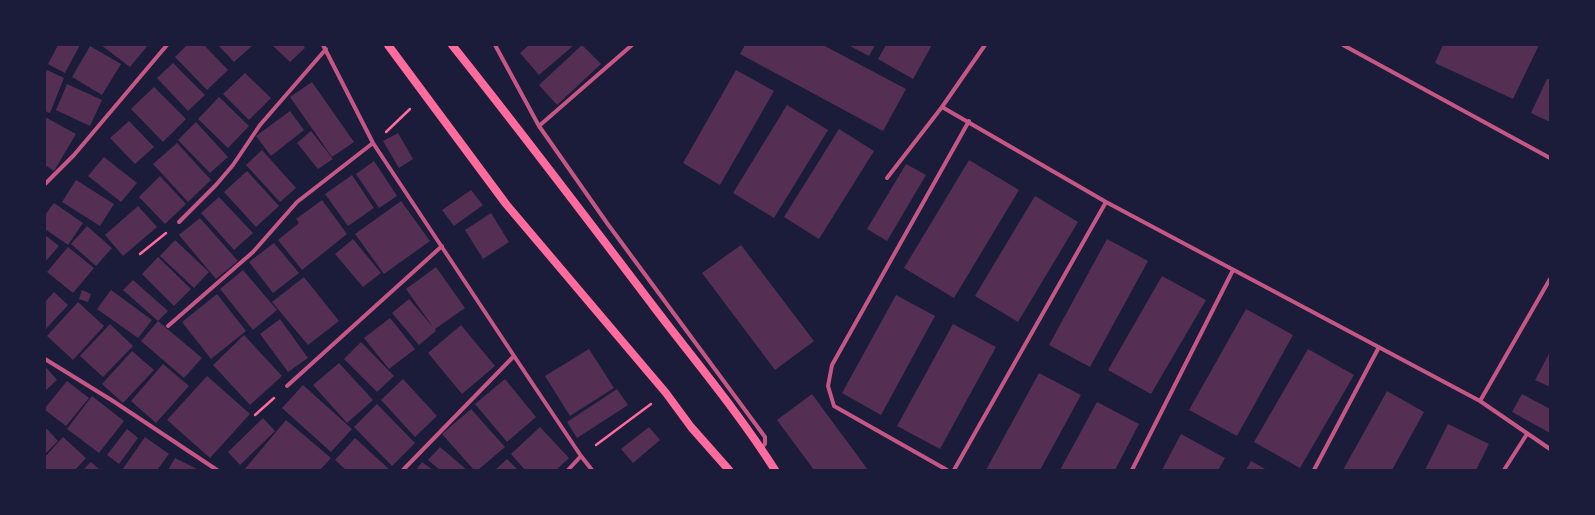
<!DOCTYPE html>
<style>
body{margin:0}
#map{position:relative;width:1595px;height:515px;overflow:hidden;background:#1b1b3a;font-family:Arial,sans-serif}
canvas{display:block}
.frame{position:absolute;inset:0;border:46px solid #1b1b3a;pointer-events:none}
</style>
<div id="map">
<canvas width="1595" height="515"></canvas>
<div class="frame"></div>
</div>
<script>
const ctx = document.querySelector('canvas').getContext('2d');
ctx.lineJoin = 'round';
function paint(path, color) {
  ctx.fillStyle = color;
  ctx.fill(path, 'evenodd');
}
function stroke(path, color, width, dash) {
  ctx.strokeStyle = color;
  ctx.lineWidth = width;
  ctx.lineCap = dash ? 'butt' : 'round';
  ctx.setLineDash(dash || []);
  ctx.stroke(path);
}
paint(new Path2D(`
 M58,45H80L65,73L48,64Z
 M101,45H148L130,67Z
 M187,45H204L228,70L207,90L175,57Z
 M218,45H253L234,62Z
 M272,45H303L305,48L290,62Z
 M529,45H574L539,75L520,53Z
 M582,45L601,64L557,105L539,85Z
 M745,45H823L906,89L883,131L740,54Z
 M848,45H875L869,56Z
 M886,45H932L913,79L878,59Z
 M1443,45H1539L1513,99L1435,63Z
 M90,46L121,64L102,95L72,77Z
 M173,63L205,95L188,111L157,78Z
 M47,70L64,78L50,113L45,111V74Z
 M736,70L774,91L720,185L683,163Z
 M245,73L271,98L249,120L223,94Z
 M1547,79L1550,80V122L1531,113Z
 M312,82L354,142L332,157L290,97Z
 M67,84L102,100L90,126L56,110Z
 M154,87L186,119L163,142L131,109Z
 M219,97L249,126L228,148L198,119Z
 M787,105L828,130L774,218L733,193Z
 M290,111L304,130L271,156L256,136Z
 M45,117L76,134L54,171L45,165Z
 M129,121L154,147L135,164L110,138Z
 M196,122L228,157L210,173L178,140Z
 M839,129L874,151L819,239L784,217Z
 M311,131L333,159L318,169L297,143Z
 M398,133L413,159L399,168L383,141Z
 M177,143L211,180L188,202L153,164Z
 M262,150L296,188L280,202L246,165Z
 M104,157L137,183L121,202L88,176Z
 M969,160L1019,190L954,298L904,268Z
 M374,161L397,196L379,208L356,174Z
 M906,164L926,175L887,241L867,229Z
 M247,171L279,206L256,227L224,192Z
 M352,175L374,208L348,226L325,194Z
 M160,176L186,204L165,224L139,197Z
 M76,180L114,204L100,226L62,202Z
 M471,190L483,205L454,226L442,210Z
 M1035,196L1078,222L1018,322L975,296Z
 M219,197L253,233L234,250L201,213Z
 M322,200L347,234L302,270L278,240L299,223L296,219Z
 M401,201L430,241L384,274L355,234Z
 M54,203L83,223L68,245L45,229V215Z
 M138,206L157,227L123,256L105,235Z
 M491,213L509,242L483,259L465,230Z
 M200,218L238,261L216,279L179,235Z
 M87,226L112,248L96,266L71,244Z
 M45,235L59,246L45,262Z
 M353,239L381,273L363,287L335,254Z
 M1107,239L1148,261L1090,367L1049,345Z
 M175,240L209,272L194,288L160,256Z
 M274,243L299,273L273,293L249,262Z
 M741,245L814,341L775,370L702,273Z
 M68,247L94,268L73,293L47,272Z
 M158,257L191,289L174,306L142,274Z
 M436,267L465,308L435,329L436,331L419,345L392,313L409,299L433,327L406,289Z
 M243,270L277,310L253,330L220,289Z
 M1162,276L1206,300L1151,394L1108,370Z
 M304,277L339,321L308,345L272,302Z
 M133,280L168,311L158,321L123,290Z
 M82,290L91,294L88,302L79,299Z
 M111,290L152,320L138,338L97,309Z
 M54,292L68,305L45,330V302Z
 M217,294L246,331L211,359L182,322Z
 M896,295L935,316L881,415L842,393Z
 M78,302L104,326L73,360L47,336Z
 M1246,309L1293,335L1237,436L1189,410Z
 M390,318L415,349L389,369L364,338Z
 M280,319L308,358L288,372L260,334Z
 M158,321L202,358L184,378L141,341Z
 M110,324L133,346L103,377L80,356Z
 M953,324L996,347L940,449L897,426Z
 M461,325L495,366L462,394L428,353Z
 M244,335L282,376L250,405L213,365Z
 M361,342L394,376L377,392L344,359Z
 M589,349L614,388L570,416L545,376Z
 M1308,349L1354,375L1300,468L1254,442Z
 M132,351L154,370L123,403L102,384Z
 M1550,352V387L1535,380Z
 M339,363L373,400L347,423L313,385Z
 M163,364L189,386L156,423L131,401Z
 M45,366L57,380L45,391Z
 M1039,373L1081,395L1040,470H986Z
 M207,376L250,414L210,458L167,420Z
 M403,379L437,416L415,437L381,400Z
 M505,379L536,417L507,442L475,404Z
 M67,381L89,398L66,426L45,410V408Z
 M303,385L352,429L331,452L282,408Z
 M617,389L628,405L577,438L567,422Z
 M1387,391L1424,412L1392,470H1343Z
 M812,394L868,470H814L777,420Z
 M1522,394L1550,409V433L1512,412Z
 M92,396L124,421L99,453L67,429Z
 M1097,402L1139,424L1115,470H1060Z
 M377,404L415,443L392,466L354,427Z
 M471,409L505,447L478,470H474L442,434Z
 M263,418L275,431L240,465L228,452Z
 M286,420L331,458L320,470H244Z
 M1448,424L1489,444L1476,470H1425Z
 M45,427L58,441L45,454Z
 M540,427L569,458L556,470H525L511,454Z
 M649,427L660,440L633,463L621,449Z
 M127,429L138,438L119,464L107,455Z
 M1181,434L1225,458L1218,470H1162Z
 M63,437L86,458L75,470H45V457Z
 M145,437L169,454L157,470H122Z
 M355,438L390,470H346L335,460Z
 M440,447L467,470H440L428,460Z
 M175,458L199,470H168Z
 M507,459L518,470H495Z
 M1251,461L1267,470H1246Z
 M91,462L100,470H83Z
 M422,462L433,470H416Z`), '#542f53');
stroke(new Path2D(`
 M386,132L410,109
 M140,254L166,233
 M255,415L274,398
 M596,445L651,404`), '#ff6b9d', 2.5);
stroke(new Path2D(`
 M323,45L373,143L526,374L581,456L592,470
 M495,45L539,126L607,223L765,437V444L761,448
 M985,45L942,107L1106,202L1480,401L1550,449
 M1343,45L1550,158
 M539,126L632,45
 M887,178L942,107
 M45,184L74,155L167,45
 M179,222L216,185L233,165L260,125L326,49
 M168,326L253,252L297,202L373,143
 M45,359L113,401L217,470
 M287,386L442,246
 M1480,401L1550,279
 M403,470L514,356
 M568,470L581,456
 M947,470L834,406L828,386L832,365L969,121
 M954,470L1106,202
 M1132,470L1233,270
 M1314,470L1379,347
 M1504,470L1527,434`), '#c65784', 4);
stroke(new Path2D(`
 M388,45L506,204L666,393L691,427L729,470
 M452,45C521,131 587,219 654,307C695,361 739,413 775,470`), '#ff6b9d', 8);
</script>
